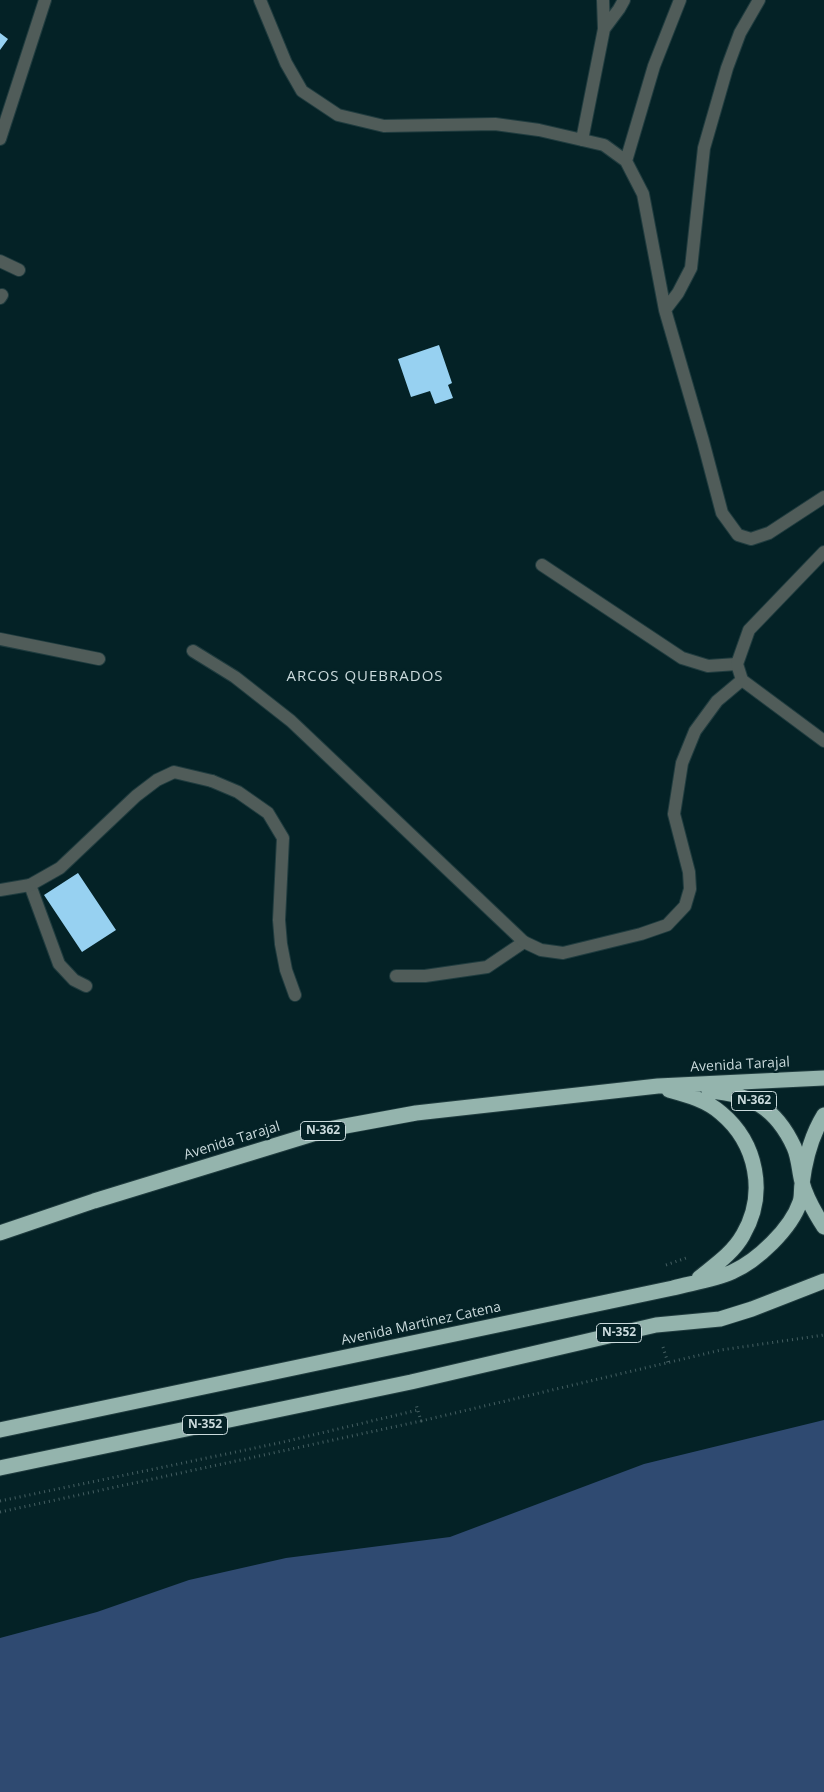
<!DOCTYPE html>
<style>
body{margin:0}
canvas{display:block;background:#042226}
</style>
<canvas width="824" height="1792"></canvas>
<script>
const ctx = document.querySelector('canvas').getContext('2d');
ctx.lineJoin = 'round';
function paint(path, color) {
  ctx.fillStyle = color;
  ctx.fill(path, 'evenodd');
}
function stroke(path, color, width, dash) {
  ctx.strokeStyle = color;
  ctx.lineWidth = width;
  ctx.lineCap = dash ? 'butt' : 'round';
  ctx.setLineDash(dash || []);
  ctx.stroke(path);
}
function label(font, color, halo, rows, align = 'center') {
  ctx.font = font + ' "Open Sans",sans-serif';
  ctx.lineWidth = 5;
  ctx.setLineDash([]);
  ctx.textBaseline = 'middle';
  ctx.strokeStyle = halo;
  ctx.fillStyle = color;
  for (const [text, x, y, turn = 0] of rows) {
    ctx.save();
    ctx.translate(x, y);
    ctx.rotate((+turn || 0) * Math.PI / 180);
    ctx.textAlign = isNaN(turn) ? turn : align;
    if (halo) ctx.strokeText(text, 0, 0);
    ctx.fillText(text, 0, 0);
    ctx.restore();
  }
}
paint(new Path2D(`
 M824,1420V1792H0V1638L97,1612L189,1580L286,1558L450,1537L644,1464Z`), '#2f4a71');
paint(new Path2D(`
 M0,33L8,39L0,50Z
 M439,345L452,383L448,385L453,398L435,404L430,391L411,397L398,359Z
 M78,873L116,930L82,952L44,895Z`), '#97d1f1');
const lane = new Path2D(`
 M0,261L19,270
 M0,298L2,295
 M542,565L682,658L708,666L737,664
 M212,781L238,792L268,813L283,838L279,920L281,944L286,970L295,995
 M30,885L59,964L74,980L86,986
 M396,976H425L487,967L524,942`);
const street = new Path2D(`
 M260,0L286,63L302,91L338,115L384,126L495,124L539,130L604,145L626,161L643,194L665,310L703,441L722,513L738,535L751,539L769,533L824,497
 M603,0L604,29
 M0,139L45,0
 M582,140L604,29L619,9L624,0
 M626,161L654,66L680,0
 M665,310L678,293L691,268L704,148L727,68L740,33L759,0
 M824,552L749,630L737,664L742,680L824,741
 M0,639L99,659
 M193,651L235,677L291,721L524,942L541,950L563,953L641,934L667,925L685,906L690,889L689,872L674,814L682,763L695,731L717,701L742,680
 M0,890L30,885L60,868L136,796L157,780L174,772L212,781`);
const highway = new Path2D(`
 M669,1090C687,1095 706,1100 721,1113C757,1143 767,1194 743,1235C733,1253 715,1265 699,1278
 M709,1091C751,1094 776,1108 794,1147C799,1158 799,1171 802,1182C806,1198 815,1213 824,1227
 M0,1233L94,1201L329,1129L416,1113L658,1086L824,1078
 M0,1430L673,1288C692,1283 714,1280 732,1272C757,1261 791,1229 800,1202C802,1197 801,1190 802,1184C805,1160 811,1136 824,1115
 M0,1468L411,1382L656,1325L720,1319L752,1309L824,1281`);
stroke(lane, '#203c3f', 14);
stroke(street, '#203c3f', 14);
stroke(highway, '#203c3f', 17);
stroke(new Path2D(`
 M666,1265L686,1258
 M663,1347L668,1363
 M421,1421L721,1350L824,1335
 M0,1501L279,1443L418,1410
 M0,1512L421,1421L416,1404`), '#445e61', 3, [1, 4]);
stroke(lane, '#505c59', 12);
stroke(street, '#505c59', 12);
stroke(highway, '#94b4ad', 15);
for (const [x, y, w] of [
 [754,1101,45],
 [323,1131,45],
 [619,1333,45],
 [205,1425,45]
]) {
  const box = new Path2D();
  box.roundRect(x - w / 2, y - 9.5, w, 19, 4);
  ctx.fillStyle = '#042226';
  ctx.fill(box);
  stroke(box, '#cadadc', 1);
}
label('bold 12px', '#cadadc', null, [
 ["N-362",754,1101],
 ["N-362",323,1131],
 ["N-352",619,1333],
 ["N-352",205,1425]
]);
label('14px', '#cadadc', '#042226', [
 ["Avenida Tarajal",740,1065,-3],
 ["Avenida Tarajal",232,1141,-17],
 ["Avenida Martinez Catena",421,1324,-12]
]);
ctx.letterSpacing = '1px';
label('15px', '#cadadc', '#042226', [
 ["ARCOS QUEBRADOS",365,677]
]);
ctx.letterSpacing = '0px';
</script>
